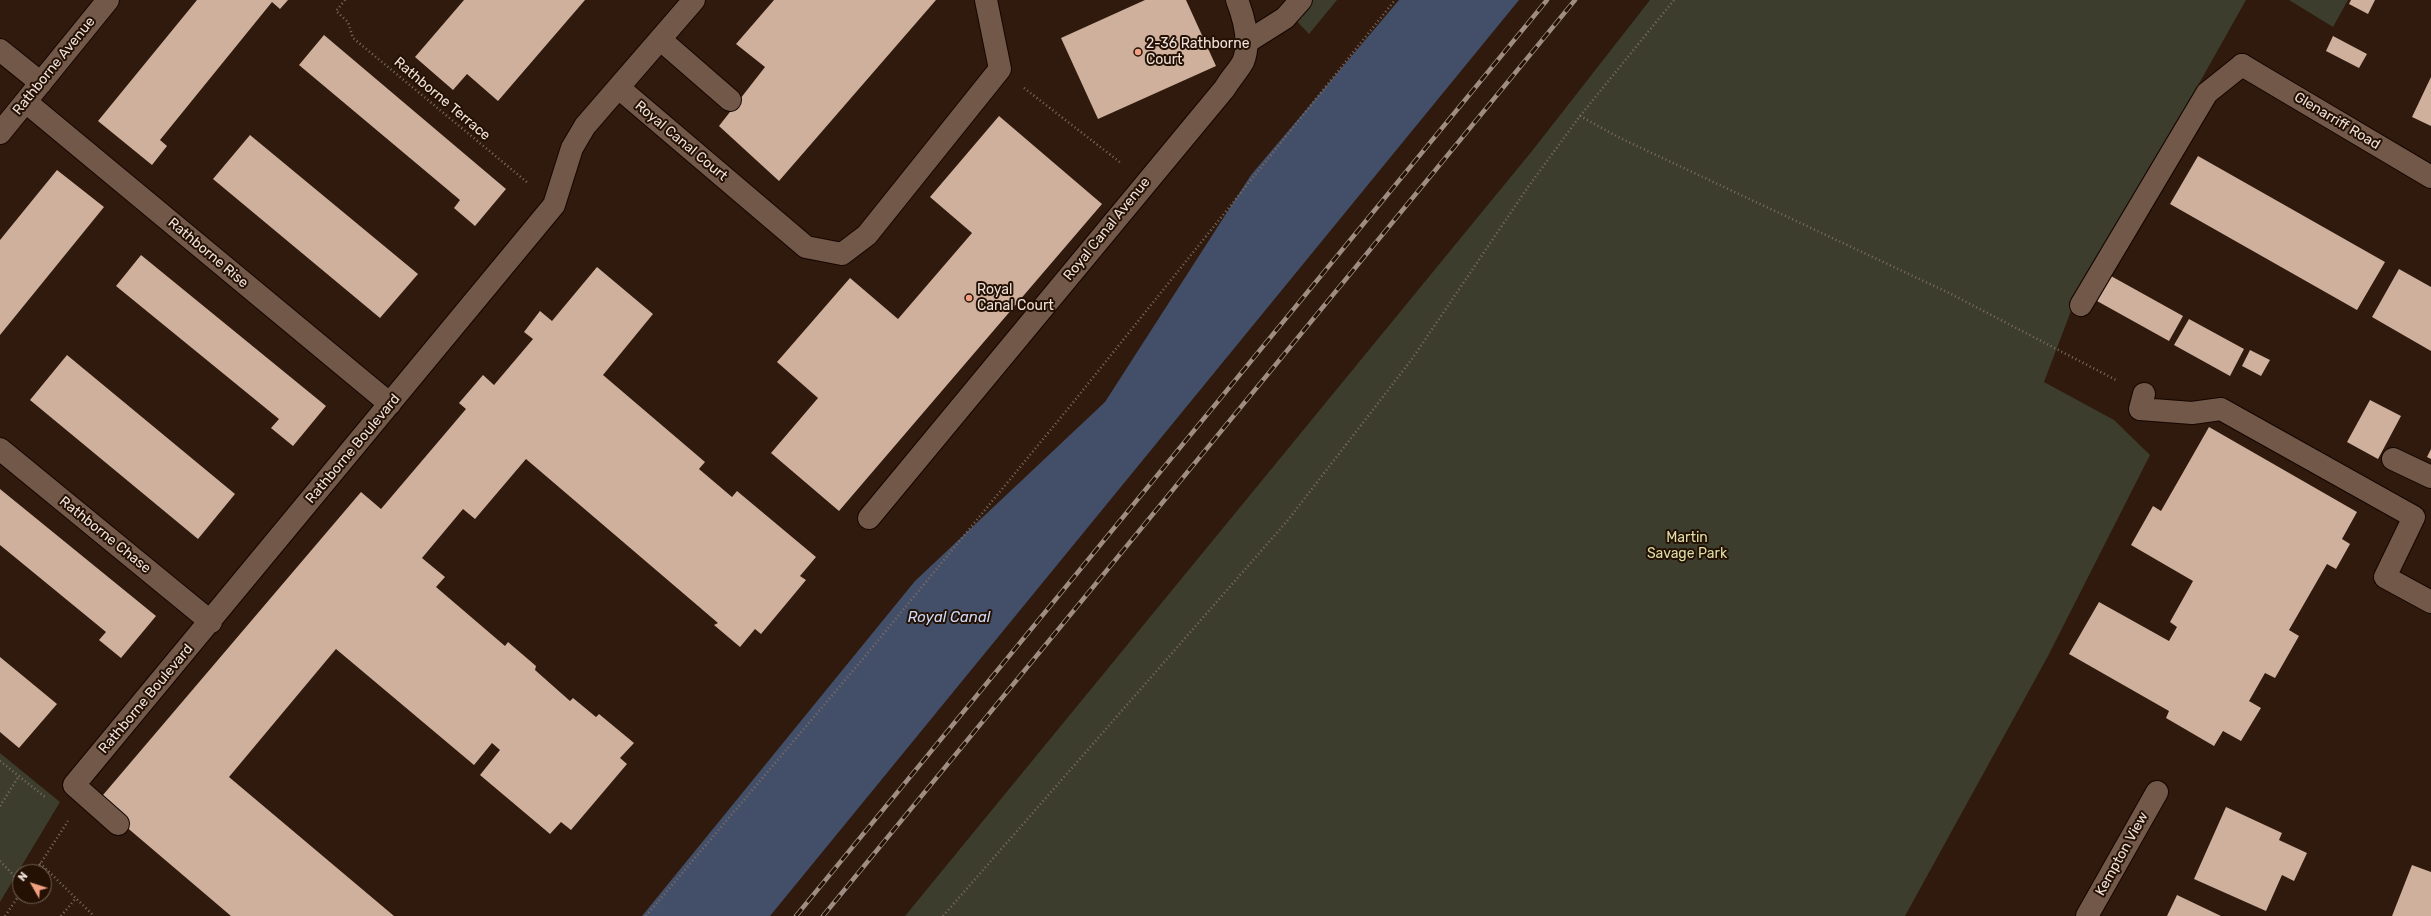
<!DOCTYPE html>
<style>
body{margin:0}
#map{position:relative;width:2431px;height:916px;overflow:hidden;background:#2f1a0d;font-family:Rubik,sans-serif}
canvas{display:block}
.north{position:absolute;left:12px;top:864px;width:40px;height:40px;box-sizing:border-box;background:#241104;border:1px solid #766459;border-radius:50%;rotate:309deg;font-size:11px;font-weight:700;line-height:16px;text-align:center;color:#f0e1d9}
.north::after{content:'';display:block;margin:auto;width:14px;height:18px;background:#f3a082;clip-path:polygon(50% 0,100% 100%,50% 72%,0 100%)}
</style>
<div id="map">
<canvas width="2431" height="916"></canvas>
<div class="north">N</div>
</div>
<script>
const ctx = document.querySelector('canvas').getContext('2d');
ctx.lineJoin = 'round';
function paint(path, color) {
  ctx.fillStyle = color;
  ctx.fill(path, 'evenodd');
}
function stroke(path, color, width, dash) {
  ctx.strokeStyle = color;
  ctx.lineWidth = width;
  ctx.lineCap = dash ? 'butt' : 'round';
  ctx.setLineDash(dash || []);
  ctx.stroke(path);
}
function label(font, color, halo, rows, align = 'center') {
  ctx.font = font + ' Rubik,sans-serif';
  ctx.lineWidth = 4;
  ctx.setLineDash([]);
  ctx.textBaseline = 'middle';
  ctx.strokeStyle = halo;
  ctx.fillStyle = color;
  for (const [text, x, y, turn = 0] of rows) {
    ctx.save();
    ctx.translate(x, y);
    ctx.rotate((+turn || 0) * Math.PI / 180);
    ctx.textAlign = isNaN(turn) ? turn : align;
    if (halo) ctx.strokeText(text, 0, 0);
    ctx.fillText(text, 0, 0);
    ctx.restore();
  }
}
paint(new Path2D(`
 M1285,0H1337L1309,34L1290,14Z
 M1650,0H2246L2071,311L2044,382L2114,420L2150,455L2048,656L1905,916H905L1532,151Z
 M2289,0H2348L2333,27Z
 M0,753L60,802L0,902Z`), '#3c3d2c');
paint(new Path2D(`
 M1399,0H1519L770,916H642L915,581L1105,402L1251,175Z`), '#434f68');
paint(new Path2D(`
 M197,0H288L280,9L272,2L160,140L167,146L152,165L98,121Z
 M464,0H585L498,101L467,74L453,90L415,57Z
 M774,0H936L779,181L719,126L765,67L736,44Z
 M1145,0H1186L1216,66L1098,119L1061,38Z
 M2351,0H2375L2368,14L2349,4Z
 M324,35L506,189L475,226L454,208L460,200L299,65Z
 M2333,36L2367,54L2359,68L2326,51Z
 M2431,77V126L2412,117Z
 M999,116L1102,204L839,511L771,453L818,398L777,362L850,278L898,319L972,233L930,197Z
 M250,135L418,274L380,318L213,179Z
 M2198,156L2385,262L2357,310L2170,204Z
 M57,170L104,207L0,335V240Z
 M141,255L326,406L293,446L271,428L279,419L116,286Z
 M597,267L653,314L603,375L705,462L699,469L732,497L737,491L816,557L800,576L806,580L761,634L755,629L740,647L714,625L718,623L526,459L475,519L463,509L422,558L445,577L436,587L505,646L508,642L536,666L535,670L570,701L573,698L596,717L599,714L634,743L620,758L627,764L571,830L561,822L550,834L480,775L500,750L492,743L474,765L336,649L229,777L394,916H231L97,802L361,492L381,509L466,409L459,403L483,375L494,385L533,339L524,332L540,311L552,321Z
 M2399,269L2431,287V351L2372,317Z
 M2111,276L2183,316L2169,341L2097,301Z
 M2189,319L2244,349L2230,376L2174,345Z
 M2250,350L2270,360L2261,376L2242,366Z
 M67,355L235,494L198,539L30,400Z
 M2370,400L2401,416L2378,459L2347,442Z
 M2209,427L2357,512L2342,539L2350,544L2336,569L2327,564L2289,630L2299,636L2275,678L2265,673L2249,701L2261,708L2241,741L2223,731L2214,746L2166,718L2169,711L2069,654L2099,602L2169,641L2177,627L2170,622L2193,581L2131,545L2153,506L2161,511Z
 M2431,449V459L2427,457Z
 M0,489L156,616L121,658L99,640L106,632L0,545Z
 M0,657L57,704L19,748L0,732Z
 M2226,807L2282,833L2279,840L2307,853L2294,881L2282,875L2266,911L2194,879Z
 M2412,865L2431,872V916H2392Z
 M2177,895L2221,916H2167Z`), '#ceb09d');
const lane = new Path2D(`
 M661,40L730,100
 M1247,42L1285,18L1301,0
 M2081,305L2207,93L2242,65
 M2144,394L2140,409L2192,413L2221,409L2414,517L2385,577L2431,602
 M2393,459L2431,477`);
const street = new Path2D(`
 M0,50L41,83
 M2242,65L2431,177
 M619,88L806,247L842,254L867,235L1000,69L986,0
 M26,102L390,404
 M0,133L108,0
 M0,449L211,622
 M869,518L1225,88C1230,79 1238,71 1243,62C1251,43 1244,18 1237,0
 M118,824L74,785L554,205L572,148L585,126L694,0
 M2087,916L2157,792`);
stroke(lane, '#160500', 24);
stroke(street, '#160500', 24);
stroke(new Path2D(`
 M345,0L336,11L348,22L353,38L528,183
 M1024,88L1121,163
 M1580,116L1620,138L1949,293L2116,380
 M0,761L45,797
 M0,806L19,776
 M0,861L20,882
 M40,863L94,916
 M35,872L68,821
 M5,916L20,894
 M61,916L76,898
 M646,916L862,660L1071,405L1395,0
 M943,916L1288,520L1412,359L1528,187L1580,116L1674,0`), '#816e63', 2.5, [1, 3]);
stroke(lane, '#715849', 22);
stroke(street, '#715849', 22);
const rail = new Path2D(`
 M796,916L1547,0
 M823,916L1575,0`);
stroke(rail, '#9f8d83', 4.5);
stroke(rail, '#241104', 3, [9]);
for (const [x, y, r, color] of [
 [1138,52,4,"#f3a082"],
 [969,298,4,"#f3a082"]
]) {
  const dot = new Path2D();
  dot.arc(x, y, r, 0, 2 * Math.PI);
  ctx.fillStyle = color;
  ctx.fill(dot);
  stroke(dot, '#241104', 1.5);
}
label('14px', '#f0e1d9', '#241104', [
 ["2-36 Rathborne",1146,44],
 ["Court",1146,60],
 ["Royal",977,290],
 ["Canal Court",977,306]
], 'left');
label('14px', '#f0e1d9', '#241104', [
 ["Rathborne Avenue",54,66,-51],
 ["Rathborne Terrace",442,99,40],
 ["Glenarriff Road",2337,121,31],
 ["Royal Canal Court",681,141,40],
 ["Royal Canal Avenue",1107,229,-51],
 ["Rathborne Rise",208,253,40],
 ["Rathborne Boulevard",353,449,-50],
 ["Rathborne Chase",105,535,39],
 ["Rathborne Boulevard",146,699,-50],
 ["Kempton View",2122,854,-61]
]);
label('14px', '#dcdfa6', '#241104', [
 ["Martin",1687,538],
 ["Savage Park",1687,554]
]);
label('italic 15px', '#cbdaf8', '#241104', [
 ["Royal Canal",949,618]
]);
</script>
